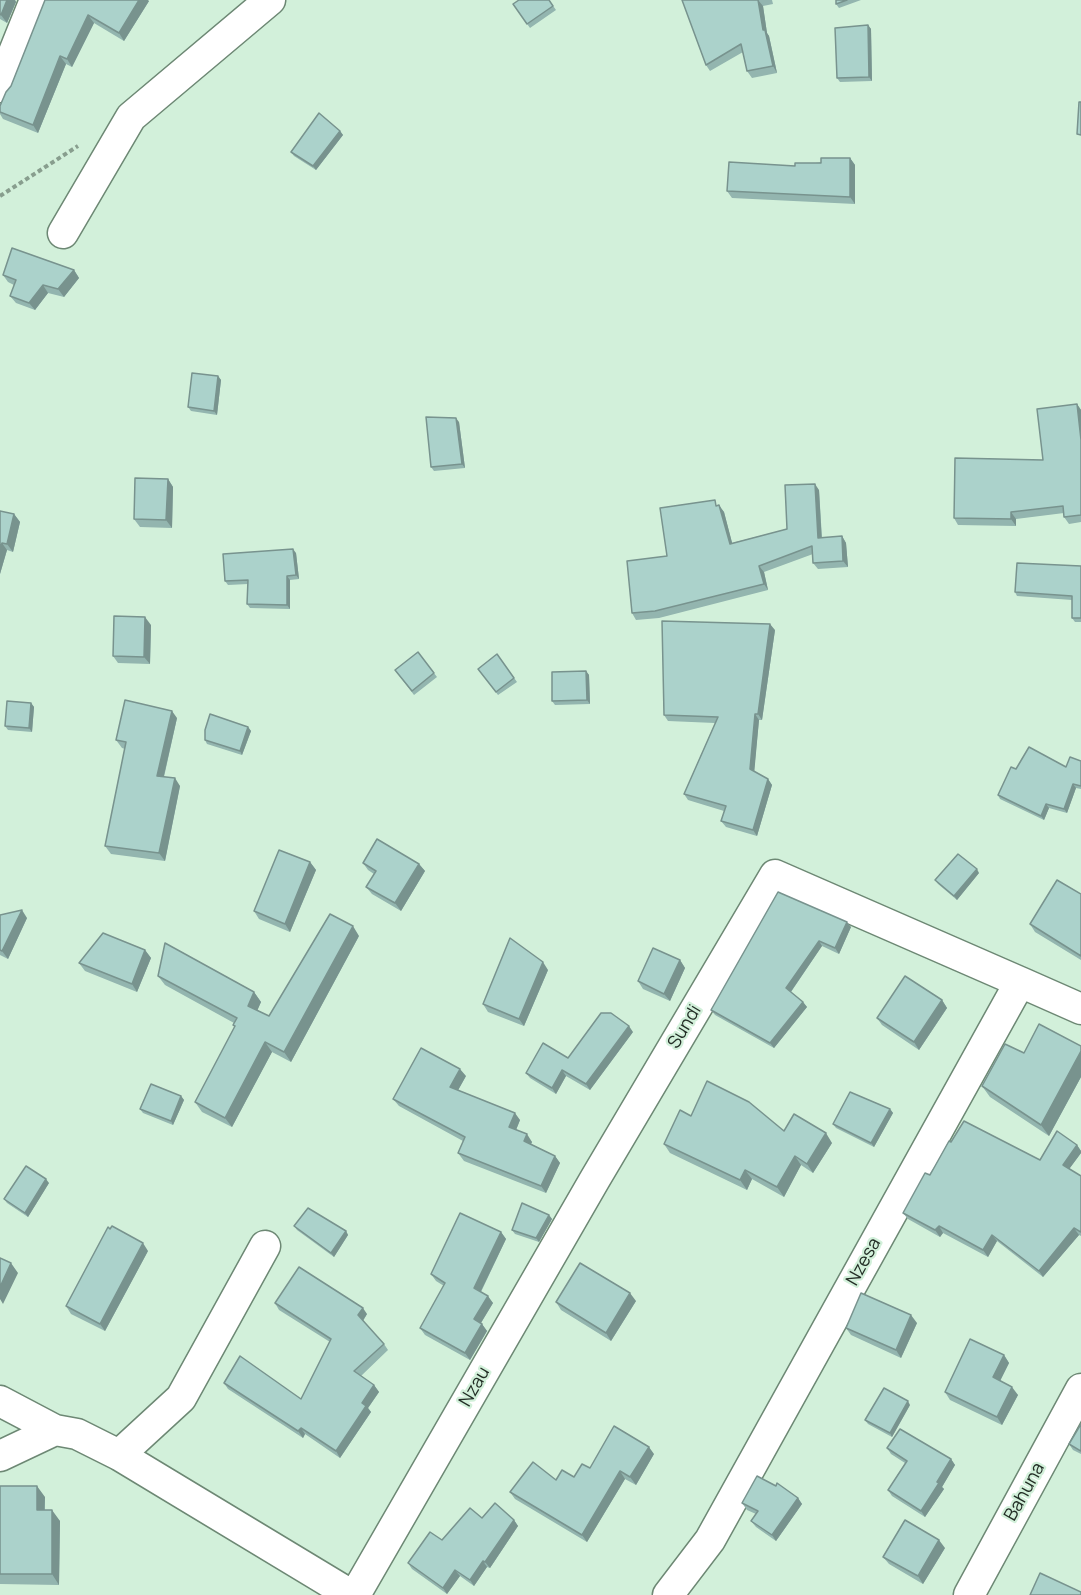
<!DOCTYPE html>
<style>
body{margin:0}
canvas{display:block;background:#d2f0da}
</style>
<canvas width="1081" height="1595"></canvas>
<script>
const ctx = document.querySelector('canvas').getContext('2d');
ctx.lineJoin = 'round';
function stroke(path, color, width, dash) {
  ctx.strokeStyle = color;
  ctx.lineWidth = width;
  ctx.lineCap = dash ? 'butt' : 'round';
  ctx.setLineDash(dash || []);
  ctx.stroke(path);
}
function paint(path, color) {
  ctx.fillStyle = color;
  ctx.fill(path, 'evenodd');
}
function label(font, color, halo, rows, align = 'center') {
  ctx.font = font + ' Manrope,sans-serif';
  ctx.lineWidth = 4.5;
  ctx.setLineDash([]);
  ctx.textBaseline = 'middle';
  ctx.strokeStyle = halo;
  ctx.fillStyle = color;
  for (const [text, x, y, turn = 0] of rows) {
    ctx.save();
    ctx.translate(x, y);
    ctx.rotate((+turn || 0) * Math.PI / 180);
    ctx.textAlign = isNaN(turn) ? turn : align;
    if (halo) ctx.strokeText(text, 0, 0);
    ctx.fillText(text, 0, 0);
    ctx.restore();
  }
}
const street = new Path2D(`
 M0,87L35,0
 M63,233L131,117L270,0
 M0,1401L55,1430
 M119,1455L181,1398L265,1246
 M0,1456L55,1430L77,1434L119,1455L351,1595
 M355,1595L595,1179L775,875L1020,982
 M668,1595L710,1540L1020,982L1081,1009
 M969,1595L1081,1389`);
stroke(street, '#6d8874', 33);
stroke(new Path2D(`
 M0,196L78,146`), '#889e8e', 4, [4.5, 3]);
stroke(street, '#fff', 30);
paint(new Path2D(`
 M0,0H15L16,2L7,23L0,19Z
 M45,0L149,1L124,41L94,23L72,67L66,64L38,133L3,119L0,114V106L11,86Z
 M549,0L556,10L530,28L513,4Z
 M682,0H772L773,4L763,6L767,33L769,36L777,73L752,78L747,71L743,52L710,71L706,65Z
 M836,0H861L839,8L836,4Z
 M868,25L871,29L872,81L840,82L837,78Z
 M340,131L343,135L316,170L294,156L291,152Z
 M850,158L855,165V204L732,198L727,191L795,166Z
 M74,270L79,278L64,297L48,293L35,310L16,303L10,296L14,285L8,282L3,275Z
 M218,376L221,380L217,415L191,411L188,407Z
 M1077,404L1081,410V522L1069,524L1064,517V513L1016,519V526L958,525L954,518L1043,460Z
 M459,422L465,468L434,471L431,467Z
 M168,479L173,487L172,528L140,527L134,519Z
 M819,490L822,538L842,536L846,543L848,567L818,569L813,563V554L764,572L768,590L659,618L636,620L632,613L667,556L718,506L724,512L732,543L787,529Z
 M0,511L14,514L20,522L13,552L7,550L0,574Z
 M296,553L299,579L290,580V609L250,608L247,604L248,584L228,585L225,581Z
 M1081,566V622H1075L1072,618V600L1017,596L1015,592Z
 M151,625L150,664L118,663L113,656Z
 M775,630L762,720H759L754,771L768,779L772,785L757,836L726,827L721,821L724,811L688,800L684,794L715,723L668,721L664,715Z
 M418,652L437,677L414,695L395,670Z
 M497,654L517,682L498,695L478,669Z
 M586,671L589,675L590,704L555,705L552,701Z
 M31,703L34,707L32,732L8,730L5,726Z
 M177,718L164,777L180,786L165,861L111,854L105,846L125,749L122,748L116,740Z
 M248,727L251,731L242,755L207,744L205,740Z
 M1081,761V789L1076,788L1067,813L1049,808L1044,820L1000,799L998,795L1016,769L1066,767Z
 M310,862L316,870L290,932L259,919L254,911Z
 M363,863L419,864L425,871L401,911L372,894L366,887L374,874L368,870Z
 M979,873L957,900L938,884L935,880Z
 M778,892L851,927L839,954L822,946L791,992L803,1002L807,1007L774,1048L715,1015L711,1010Z
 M1081,894V960L1035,932L1030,924Z
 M0,915L27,918L8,959L0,955Z
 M359,936L291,1062L272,1052L232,1127L202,1112L195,1102L235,1027L233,1025L234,1023L165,985L158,976L254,992L261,1002L257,1010L269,1016Z
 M145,950L151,958L137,992L85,971L79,963Z
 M680,960L685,968L670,1001L643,989L638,981Z
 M548,970L524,1026L488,1012L483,1004Z
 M942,1000L947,1008L919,1050L882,1025L877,1018Z
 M633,1032L590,1090L566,1076L556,1094L530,1078L526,1073L568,1058Z
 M1081,1046V1077L1049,1136L990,1097L982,1086Z
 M466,1076L458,1090L520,1120L516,1130L532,1142L531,1144L555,1156L560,1163L546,1193L464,1161L458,1153L463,1141L399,1106L393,1099Z
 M181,1096L184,1100L173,1125L143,1113L140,1109Z
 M890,1109L893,1113L874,1147L836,1128L833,1124Z
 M691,1116L784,1131L832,1143L813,1173L801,1165L784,1197L752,1179L747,1190L670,1153L664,1144Z
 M951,1142L1040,1160L1077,1145L1081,1151V1153L1069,1169L1081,1176V1236L1079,1235L1043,1277L997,1241L988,1257L943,1233L940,1237L908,1219L903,1213Z
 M49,1183L28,1217L7,1203L4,1199Z
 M549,1215L552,1219L539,1242L515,1234L512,1230Z
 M294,1226L346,1231L348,1235L334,1257L297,1230Z
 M501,1232L506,1239L481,1292L493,1303L481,1323L487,1331L470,1360L425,1335L420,1328L444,1286L436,1281L431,1274Z
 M148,1251L105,1331L71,1314L66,1306Z
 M636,1301L611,1341L561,1310L556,1302Z
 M275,1303L367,1314L363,1321L384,1344L388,1350L361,1376L374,1385L379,1392L368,1408L371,1412L340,1458L305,1434L303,1438L228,1389L224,1383L301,1399L330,1342L279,1310Z
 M917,1323L901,1358L851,1335L846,1328Z
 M1004,1355L1009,1363L1000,1381L1018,1395L1002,1425L950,1400L945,1392Z
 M910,1405L892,1437L868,1424L865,1420Z
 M1081,1424V1454L1073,1450L1069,1444Z
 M887,1448L951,1459L955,1465L942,1487L944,1489L925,1517L892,1496L888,1490L905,1463L891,1454Z
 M654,1454L636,1485L625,1479L587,1542L515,1499L510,1492L556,1480L574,1477L590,1468Z
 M0,1486L45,1497V1510L60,1521L59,1585L0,1584Z
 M798,1498L802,1504L776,1541L756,1527L751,1521L756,1514L747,1510L742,1503Z
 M482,1518L514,1520L518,1526L490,1568L487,1567L474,1586L460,1576L447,1594L412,1569L408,1563L442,1540Z
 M945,1548L923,1584L889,1564L883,1557Z`), '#93b5af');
paint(new Path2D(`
 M7,0H15L16,2L7,23L1,15Z
 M139,0H148L149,1L124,41L119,33Z
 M758,0L763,6L767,33L769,36L777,73L773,66L763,30Z
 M88,15L94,23L72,67L67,59Z
 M868,25L871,29L872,81L869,77Z
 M60,56L66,64L38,133L33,125Z
 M340,131L343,135L316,170L313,166Z
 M850,158L855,165V204L850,197Z
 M74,270L79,278L64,297L58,289Z
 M43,285L48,293L35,310L29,303Z
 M218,376L221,380L217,415L214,411Z
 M1077,404L1081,410V440Z
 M456,418L459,422L465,468L462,464Z
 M168,479L173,487L172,528L166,520Z
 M815,484L819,490L822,544L818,538Z
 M719,505L724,512L734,550L730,544Z
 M1011,512L1016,519V526L1011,519Z
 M14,514L20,522L13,552L7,544Z
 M842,536L846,543L848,567L843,561Z
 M2,543L7,550L0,574V549Z
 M293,549L296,553L299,579L296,575Z
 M759,566L764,572L768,590L764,584Z
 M287,576L290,580V609L287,605Z
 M145,617L151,625L150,664L144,657Z
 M770,624L775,630L762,720L758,714Z
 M586,671L589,675L590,704L587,700Z
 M31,703L34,707L32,732L29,728Z
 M172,711L177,718L162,784L157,776Z
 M755,714L759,720L754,775L750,769Z
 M248,727L251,731L242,755L240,751Z
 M175,778L180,786L165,861L159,853Z
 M768,779L772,785L757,836L753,830Z
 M1073,784L1076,788L1067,813L1064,809Z
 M1046,804L1049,808L1044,820L1041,816Z
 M310,862L316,870L290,932L285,924Z
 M419,864L425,871L401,911L395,903Z
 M977,869L979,873L957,900L954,896Z
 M22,910L27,918L8,959L2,951Z
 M847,922L851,927L839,954L835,948Z
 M353,926L359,936L291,1062L284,1052Z
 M819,941L822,946L790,993L786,988Z
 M145,950L151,958L137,992L132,984Z
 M680,960L685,968L670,1001L664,994Z
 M543,962L548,970L524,1026L519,1019Z
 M254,992L261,1002L255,1016L248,1006Z
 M942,1000L947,1008L919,1050L914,1042Z
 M803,1002L807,1007L774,1048L770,1043Z
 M629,1026L633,1032L590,1090L586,1084Z
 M265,1042L272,1052L232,1127L225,1118Z
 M1081,1051V1077L1049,1136L1041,1125Z
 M460,1069L466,1076L456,1094L450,1087Z
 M562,1070L566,1076L556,1094L552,1088Z
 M181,1096L184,1100L173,1125L171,1121Z
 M890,1109L893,1113L874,1147L871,1143Z
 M515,1113L520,1120L514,1135L509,1127Z
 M826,1133L832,1143L813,1173L807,1164Z
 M527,1134L532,1142L529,1148L524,1141Z
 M1077,1145L1081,1151V1153L1067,1172L1063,1165Z
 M555,1156L560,1163L546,1193L541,1186Z
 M795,1156L801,1165L784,1197L777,1187Z
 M745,1170L752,1179L747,1190L740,1180Z
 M46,1179L49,1183L28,1217L25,1213Z
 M549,1215L552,1219L539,1242L536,1238Z
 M939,1226L943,1233L940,1237L935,1230Z
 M1074,1228L1079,1235L1043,1277L1039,1271Z
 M346,1231L348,1235L334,1257L331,1253Z
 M501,1232L506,1239L479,1295L474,1288Z
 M992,1235L997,1241L988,1257L983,1250Z
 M143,1243L148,1251L105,1331L100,1324Z
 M11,1263L18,1273L3,1304L0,1299V1287Z
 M630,1293L636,1301L611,1341L606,1333Z
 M488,1296L493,1303L479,1326L474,1319Z
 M363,1308L367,1314L362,1322L358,1315Z
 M911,1315L917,1323L901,1358L896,1350Z
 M482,1324L487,1331L470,1360L465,1353Z
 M1004,1355L1009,1363L998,1385L993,1377Z
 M374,1385L379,1392L368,1408L371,1412L340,1458L336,1451L362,1403Z
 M1012,1387L1018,1395L1002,1425L997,1417Z
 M908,1401L910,1405L892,1437L890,1433Z
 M301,1428L305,1434L303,1438L298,1431Z
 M649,1447L654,1454L636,1485L630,1477Z
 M951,1459L955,1465L942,1487L944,1489L925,1517L921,1511L937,1482Z
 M620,1471L625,1479L587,1542L582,1535Z
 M37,1486L45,1497L44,1521L37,1510Z
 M798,1498L802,1504L776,1541L772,1535Z
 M52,1510L60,1521L59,1585L52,1574Z
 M514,1520L518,1526L490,1568L485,1562Z
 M939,1540L945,1548L923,1584L918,1576Z
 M483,1561L487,1567L474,1586L470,1580Z
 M455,1570L460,1576L447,1594L443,1588Z`), '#78938e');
const building = new Path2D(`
 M0,0H7L1,15L0,14Z
 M45,0H139L119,33L88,15L67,59L60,56L33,125L0,112V106L6,92L11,86Z
 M519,0H549L553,6L527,24L513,4Z
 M682,0H758L763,30H765L773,66L747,71L741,44L706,65Z
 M836,0H847L836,4Z
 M868,25L869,77L837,78L835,28Z
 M1079,102H1081V135L1077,134Z
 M319,113L340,131L313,166L291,152Z
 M821,158H850V197L727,191L729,162L795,166V163H821Z
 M12,248L74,270L58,289L43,285L29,303L10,296L16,280L3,275Z
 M192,373L218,376L214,411L188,407Z
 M1077,404L1081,440V515L1064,517L1063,506L1011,512V519L954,518L955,458L1043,460L1037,409Z
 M426,417L456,418L462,464L431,467Z
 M135,478L168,479L166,520L134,519Z
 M815,484L818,538L842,536L843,561L813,563L812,546L759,566L764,584L655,611L632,613L627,561L667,556L660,508L715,500L716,506L719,505L730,544L787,529L785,485Z
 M0,511L14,514L7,544L2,543L0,549Z
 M293,549L296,575L287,576V605L247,604L248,580L225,581L223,554Z
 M1017,563L1081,566V618H1072V596L1015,592Z
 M114,616L145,617L144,657L113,656Z
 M662,621L770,624L758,714H755L750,769L768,779L753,830L721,821L726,806L684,794L718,717L664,715Z
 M418,652L434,673L412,691L395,670Z
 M497,654L514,678L496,692L478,669Z
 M586,671L587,700L552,701V672Z
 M125,700L172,711L157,776L175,778L159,853L105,846L126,742L116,740Z
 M7,701L31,703L29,728L5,726Z
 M210,714L248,727L240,751L205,740V730Z
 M1029,747L1066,767L1070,757L1081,761V786L1073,784L1064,809L1046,804L1041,816L998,795L1011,767L1016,769Z
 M377,839L419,864L395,903L366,887L376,871L363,863Z
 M279,850L310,862L285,924L254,911Z
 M958,854L977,869L954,896L935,880Z
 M1057,880L1081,894V956L1030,924Z
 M778,892L847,922L835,948L819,941L786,988L803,1002L770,1043L711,1010Z
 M22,910L2,951L0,950V915Z
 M330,914L353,926L284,1052L265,1042L225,1118L195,1102L235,1026L233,1025L237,1018L158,976L165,943L254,992L248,1006L269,1016Z
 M103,933L145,950L132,984L79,963Z
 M510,938L543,962L519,1019L483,1004Z
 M653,948L680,960L664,994L638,981Z
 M905,976L942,1000L914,1042L877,1018Z
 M601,1013H611L629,1026L586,1084L562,1070L552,1088L526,1073L543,1043L568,1058Z
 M1039,1024L1081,1046V1051L1041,1125L982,1086L1005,1044L1024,1053Z
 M421,1048L460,1069L450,1087L515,1113L509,1127L527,1134L524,1141L555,1156L541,1186L458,1153L465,1137L393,1099Z
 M707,1081L749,1102L784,1131L794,1114L826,1133L807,1164L795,1156L777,1187L745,1170L740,1180L664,1144L680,1110L691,1116Z
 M151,1084L181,1096L171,1121L140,1109Z
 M850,1092L890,1109L871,1143L833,1124Z
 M964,1121L1040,1160L1057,1131L1077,1145L1063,1165L1081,1176V1232L1074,1228L1039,1271L992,1235L983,1250L939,1226L935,1230L903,1213L925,1173L930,1175L949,1141L951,1142Z
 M26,1166L46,1179L25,1213L4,1199Z
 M522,1203L549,1215L536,1238L512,1230Z
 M308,1208L346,1231L331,1253L294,1226Z
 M460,1213L501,1232L474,1288L488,1296L474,1319L482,1324L465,1353L420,1328L445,1283L431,1274Z
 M112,1226L143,1243L100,1324L66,1306L108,1227L110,1229Z
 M0,1258L11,1263L0,1287Z
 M580,1263L630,1293L606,1333L556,1302Z
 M299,1267L363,1308L358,1315L384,1344L354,1371L374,1385L362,1403L366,1406L336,1451L301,1428L298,1431L224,1383L240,1356L301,1399L331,1339L275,1303Z
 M861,1293L911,1315L896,1350L846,1328Z
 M970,1339L1004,1355L993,1377L1012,1387L997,1417L945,1392Z
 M884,1388L908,1401L890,1433L865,1420Z
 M1081,1424V1451L1069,1444Z
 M614,1426L649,1447L630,1477L620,1471L582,1535L510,1492L533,1462L556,1480L562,1470L574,1477L582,1464L590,1468Z
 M900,1429L951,1459L937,1482L939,1483L921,1511L888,1490L907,1461L887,1448Z
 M757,1476L776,1486L777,1483L798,1498L772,1535L751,1521L758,1511L742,1503Z
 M0,1486H37V1510H52V1574H0Z
 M495,1503L514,1520L485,1562L483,1561L470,1580L455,1570L443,1588L408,1563L430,1532L442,1540L470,1508L482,1518Z
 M905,1520L939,1540L918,1576L883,1557Z
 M1040,1573L1081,1592V1595H1030Z`);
paint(building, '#abd2cb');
stroke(building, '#78938e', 1.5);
label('18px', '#232e26', '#d2f0da', [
 ["Sundi",685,1027,-59],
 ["Nzesa",864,1262,-61],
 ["Nzau",475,1387,-60],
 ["Bahuna",1025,1492,-61]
]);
</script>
